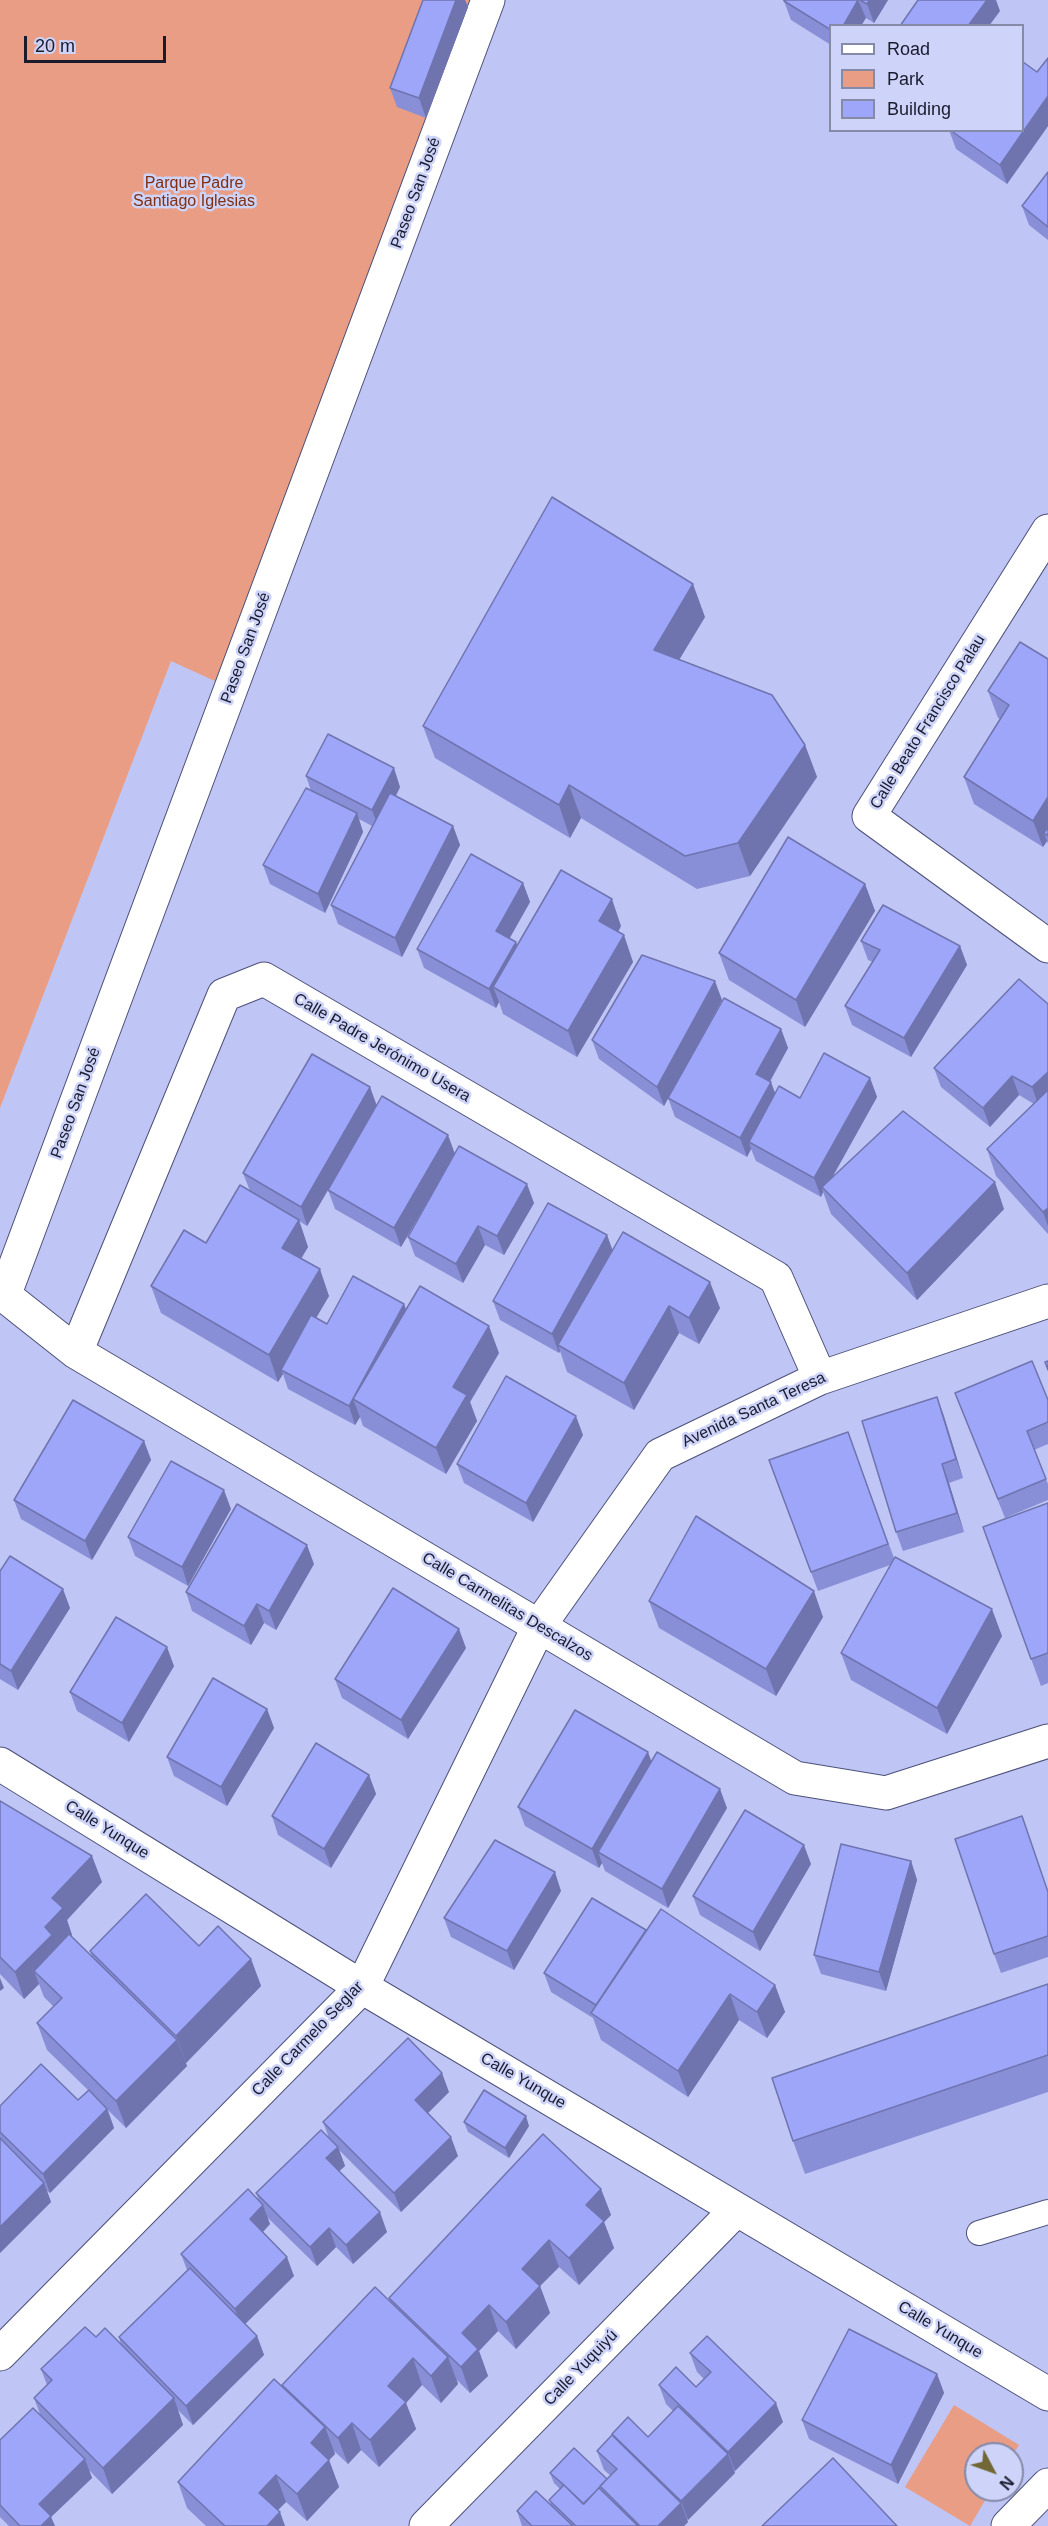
<!DOCTYPE html>
<meta charset="utf-8">
<style>
body{margin:0}
#map{position:relative;width:1048px;height:2526px;overflow:hidden;background:#bfc5f4;font-family:Arial,sans-serif}
canvas{display:block}
.legend{position:absolute;left:829px;top:24px;width:195px;height:108px;box-sizing:border-box;background:#cdd3f9;border:2px solid #858aa7;margin:0;padding:8px 10px;list-style:none;font-size:18px;color:#1a1c2d}
.legend li{display:flex;align-items:center;gap:12px;height:30px}
.legend b{width:30px;border:2px solid #858aa7}
.north{position:absolute;left:964px;top:2442px;width:60px;height:60px;box-sizing:border-box;background:#cdd3f9;border:2px solid #858aa7;border-radius:50%;rotate:131deg;font-size:16px;font-weight:700;line-height:24px;text-align:center;color:#1a1c2d}
.north::after{content:'';display:block;margin:auto;width:21px;height:27px;background:#716835;clip-path:polygon(50% 0,100% 100%,50% 72%,0 100%)}
.scale{position:absolute;left:24px;top:36px;width:142px;height:27px;box-sizing:border-box;border:3px solid #1a1c2d;border-top:0;padding-left:8px;font-size:18px;line-height:21px;white-space:nowrap;color:#1a1c2d;-webkit-text-stroke:4px #cdd3f9;paint-order:stroke}
</style>
<div id="map">
<canvas width="1048" height="2526"></canvas>
<ul class="legend">
<li><b style="height:8px;background:#fff"></b>Road</li>
<li><b style="height:16px;background:#e99d84"></b>Park</li>
<li><b style="height:16px;background:#9ea6fa"></b>Building</li>
</ul>
<div class="north">N</div>
<div class="scale">20 m</div>
</div>
<script>
const ctx = document.querySelector('canvas').getContext('2d');
ctx.lineJoin = 'round';
function paint(path, color) {
  ctx.fillStyle = color;
  ctx.fill(path, 'evenodd');
}
function stroke(path, color, width, dash) {
  ctx.strokeStyle = color;
  ctx.lineWidth = width;
  ctx.lineCap = dash ? 'butt' : 'round';
  ctx.setLineDash(dash || []);
  ctx.stroke(path);
}
function label(font, color, halo, rows, align = 'center') {
  ctx.font = font + ' Arial,sans-serif';
  ctx.lineWidth = 5;
  ctx.setLineDash([]);
  ctx.textBaseline = 'middle';
  ctx.strokeStyle = halo;
  ctx.fillStyle = color;
  for (const [text, x, y, turn = 0] of rows) {
    ctx.save();
    ctx.translate(x, y);
    ctx.rotate((+turn || 0) * Math.PI / 180);
    ctx.textAlign = isNaN(turn) ? turn : align;
    if (halo) ctx.strokeText(text, 0, 0);
    ctx.fillText(text, 0, 0);
    ctx.restore();
  }
}
paint(new Path2D(`
 M0,0H474L217,682L171,661L0,1108Z
 M954,2405L1019,2445L1012,2456V2454H976V2490H991L970,2526L905,2487Z`), '#e99d84');
const service = new Path2D(`
 M979,2233L1048,2212`);
const minor = new Path2D(`
 M1048,531L869,816L1048,946
 M0,1292L76,1352L795,1778L886,1793L1048,1741
 M4,1296L488,0
 M76,1352L224,995L264,979L776,1278L820,1378
 M0,1764L362,1987L1048,2394
 M0,2354L362,1987L539,1626L660,1455L820,1378L1048,1301
 M426,2526L736,2210
 M1008,2526L1048,2485`);
stroke(service, '#4d5179', 26);
stroke(minor, '#4d5179', 35);
stroke(service, '#fff', 24);
stroke(minor, '#fff', 33);
paint(new Path2D(`
 M423,0H465L468,7L426,118L397,107L390,88Z
 M784,0H888L874,23L866,18L831,26V45L791,20L784,1Z
 M1048,58V126L1007,184L956,149L949,130H1023L1037,72Z
 M1048,172V240L1029,225L1022,206Z
 M705,617L679,660L805,745L817,777L750,876L697,889L581,818L570,838L435,758L423,726Z
 M1048,659V844L1047,841L1043,847L974,804L964,777L1000,719L998,718L988,691Z
 M306,776L400,787L396,796L453,826L460,845L402,957L338,924L331,905L372,826L359,819L363,832L325,913L270,884L263,865L311,791Z
 M523,883L530,902L509,939L516,942L517,946L621,926L618,932L633,962L577,1057L503,1014L499,1002L496,1008L424,968L417,949Z
 M865,884L875,911L805,1027L729,980L719,953Z
 M861,941L960,946L967,965L911,1057L852,1025L845,1006L873,962L868,960Z
 M722,1000L670,1095L781,1029L788,1048L770,1082L775,1094L800,1098L870,1078L877,1097L832,1178L1004,1209L917,1300L831,1214L823,1192L821,1197L756,1161L751,1149L747,1157L675,1117L668,1098L664,1106L599,1059L592,1040Z
 M1048,1004V1234L996,1176L987,1149L1034,1104L1019,1095L990,1127L941,1087L934,1068Z
 M370,1087L376,1106L455,1153L534,1203L504,1255L485,1245L463,1283L415,1256L408,1237L439,1182L401,1247L335,1209L328,1190L307,1226L299,1221L308,1247L301,1259L329,1296L316,1318L327,1324L404,1304L406,1310L499,1353L470,1402L477,1421L446,1474L363,1426L360,1417L355,1425L288,1389L283,1374L278,1382L161,1313L151,1286L206,1243L250,1191L243,1173Z
 M607,1235L612,1250L720,1308L699,1344L679,1333L634,1410L567,1372L560,1351L559,1353L500,1320L493,1301Z
 M955,1393L1048,1400V1444L1034,1450L1048,1484V1500L1005,1518Z
 M937,1397L963,1478L949,1483L964,1532L903,1551L896,1532Z
 M848,1432L894,1558L1002,1636L947,1734L851,1680L841,1653L890,1565L818,1591L769,1460Z
 M583,1435L533,1522L464,1483L457,1464Z
 M144,1441L151,1460L92,1560L21,1519L14,1500Z
 M1048,1503V1683L1041,1686L983,1527Z
 M231,1509L188,1586L135,1556L128,1537Z
 M314,1564L276,1630L264,1623L251,1645L192,1611L186,1592Z
 M0,1571L70,1608L18,1690L0,1679Z
 M649,1601L823,1617L776,1696L659,1628Z
 M466,1648L408,1739L342,1698L335,1679Z
 M174,1666L129,1742L77,1711L70,1692Z
 M267,1709L274,1728L227,1806L174,1776L167,1757Z
 M652,1761L727,1808L668,1908L605,1871L602,1863L599,1868L525,1826L518,1807Z
 M369,1775L376,1794L331,1868L278,1835L272,1816Z
 M0,1801L102,1882L67,1920L72,1935L71,1936L92,1957L90,1951L199,1946L251,1959L261,1986L186,2063L185,2062L187,2066L126,2128L108,2110L114,2128L50,2193L47,2191L51,2202L0,2253V2106L78,2100L88,2090L47,2050L37,2023L54,2007L44,1997L39,1984L24,1999L0,1974Z
 M911,1861L917,1880L886,1991L821,1974L814,1955Z
 M811,1864L760,1951L700,1915L693,1896Z
 M561,1891L514,1970L451,1937L444,1918Z
 M1048,1891V1957L1001,1973L994,1954Z
 M646,1930L775,1985L785,2012L767,2038L739,2020L688,2097L601,2040L593,2018L551,1992L544,1973Z
 M1048,1984V2092L805,2174L793,2141Z
 M449,2092L428,2113L458,2156L401,2212L339,2150L345,2166L339,2171L387,2232L353,2264L336,2247L317,2266L267,2217L270,2224L263,2232L294,2276L245,2324L257,2336L264,2355L193,2425L178,2410L183,2425L112,2494L89,2470L92,2478L51,2517L55,2526H9L0,2517V2440L40,2414L34,2398L47,2385L41,2369L96,2337L121,2345L119,2337L187,2270L181,2254L259,2201L256,2193L329,2138L323,2122Z
 M464,2122L529,2126L509,2158L468,2132Z
 M601,2189L611,2215L604,2222L614,2248L579,2285L559,2267L540,2286L550,2313L516,2349L498,2331L479,2351L488,2376L470,2393L457,2380L458,2384L441,2403L422,2385L406,2403L416,2429L379,2467L361,2450L348,2464L334,2451L335,2454L329,2460L339,2487L307,2521L286,2502L278,2510L285,2526H206L187,2508L178,2482L283,2388L282,2385L390,2301L389,2298Z
 M690,2353L783,2422L735,2471L734,2470L735,2473L688,2520L687,2519L688,2522L684,2526H522L517,2511L551,2505L549,2500L560,2489L554,2483L550,2473L607,2479L611,2476L604,2470L597,2451L614,2437L612,2434L648,2437L673,2411L666,2404L659,2385L696,2387L704,2379L697,2372Z
 M937,2374L944,2393L898,2484L809,2439L802,2420Z`), '#888fd7');
paint(new Path2D(`
 M456,0H465L468,7L426,118L419,98Z
 M858,0L866,18L861,26H843Z
 M869,0H888L874,23L867,4Z
 M987,0H996L1000,11L989,26H968Z
 M1048,96V126L1007,184L1000,165Z
 M693,584L705,617L665,683L654,650Z
 M805,745L817,777L750,876L738,843Z
 M394,768L400,787L379,829L372,810Z
 M569,785L581,818L570,838L559,805Z
 M1048,797V836L1044,833L1047,841L1043,847L1033,821Z
 M357,813L363,832L325,913L318,894Z
 M453,826L460,845L402,957L395,938Z
 M523,883L530,902L503,950L496,931Z
 M865,884L875,911L805,1027L796,1000Z
 M612,899L621,926L609,948L599,921Z
 M624,935L633,962L577,1057L568,1031Z
 M516,942L523,962L493,987L499,1002L496,1008L489,989Z
 M960,946L967,965L911,1057L904,1038Z
 M715,981L722,1000L664,1106L657,1087Z
 M781,1029L788,1048L763,1093L756,1074Z
 M1048,1072V1098L1039,1107L1032,1087Z
 M1012,1076L1019,1095L990,1127L983,1108Z
 M870,1078L877,1097L825,1190L822,1187L823,1192L821,1197L814,1178Z
 M771,1082L778,1101L749,1142L751,1149L747,1157L740,1138Z
 M370,1087L377,1106L307,1226L301,1207Z
 M448,1135L455,1154L401,1247L394,1228Z
 M995,1182L1004,1209L917,1300L907,1273Z
 M527,1184L534,1203L504,1255L497,1236Z
 M1048,1208V1226L1043,1212Z
 M299,1220L308,1247L292,1274L282,1248Z
 M478,1226L485,1245L463,1283L456,1264Z
 M607,1235L614,1254L558,1345L560,1351L559,1353L552,1334Z
 M320,1269L329,1296L285,1371L281,1370L283,1374L278,1382L269,1355Z
 M710,1282L720,1308L699,1344L689,1318Z
 M404,1304L411,1323L353,1399L360,1417L355,1425L349,1406Z
 M669,1306L679,1333L634,1410L624,1383Z
 M489,1326L499,1353L470,1402L477,1421L446,1474L436,1448L453,1387Z
 M937,1397L944,1416L963,1478L956,1459Z
 M576,1416L583,1435L533,1522L526,1503Z
 M144,1441L151,1460L92,1560L85,1541Z
 M942,1464L949,1483L964,1532L957,1513Z
 M224,1490L231,1509L188,1586L182,1567Z
 M307,1545L314,1564L276,1630L269,1611Z
 M63,1589L70,1608L18,1690L11,1671Z
 M814,1591L823,1617L776,1696L766,1669Z
 M257,1604L264,1623L251,1645L244,1626Z
 M992,1609L1002,1636L947,1734L937,1708Z
 M459,1629L466,1648L408,1739L401,1720Z
 M167,1647L174,1666L129,1742L122,1723Z
 M267,1709L274,1728L227,1806L221,1787Z
 M648,1752L655,1771L598,1852L602,1863L599,1868L592,1849Z
 M369,1775L376,1794L331,1868L324,1849Z
 M720,1789L727,1808L668,1908L662,1889Z
 M804,1845L811,1864L760,1951L753,1932Z
 M92,1856L102,1882L67,1920L72,1935L58,1950L34,1971L39,1984L24,1999L15,1972L45,1927L52,1898Z
 M911,1861L917,1880L886,1991L879,1972Z
 M555,1872L561,1891L514,1970L507,1951Z
 M251,1959L261,1986L186,2063L176,2036Z
 M0,1978L4,1988L0,1991Z
 M775,1985L785,2012L767,2038L757,2012Z
 M730,1994L739,2020L688,2097L678,2071Z
 M177,2040L187,2066L126,2128L116,2101Z
 M442,2073L449,2092L422,2119L415,2100Z
 M107,2109L114,2128L50,2193L43,2174Z
 M526,2116L529,2126L509,2158L505,2148Z
 M451,2137L458,2156L401,2212L394,2193Z
 M338,2147L345,2166L333,2177L326,2158Z
 M44,2183L51,2202L0,2253V2227Z
 M601,2189L611,2215L604,2222L614,2248L579,2285L569,2258L586,2205Z
 M263,2205L270,2224L257,2238L250,2219Z
 M380,2212L387,2232L353,2264L346,2245Z
 M329,2228L336,2247L317,2266L310,2247Z
 M549,2240L559,2267L540,2286L550,2313L516,2349L506,2322L522,2269Z
 M287,2257L294,2276L241,2328L235,2309Z
 M489,2305L498,2331L479,2351L488,2376L470,2393L461,2367L462,2333Z
 M257,2336L264,2355L193,2425L186,2406Z
 M448,2357L458,2384L441,2403L431,2376Z
 M413,2358L422,2385L406,2403L416,2429L379,2467L370,2440L388,2386Z
 M937,2374L944,2393L898,2484L891,2465Z
 M174,2398L183,2425L112,2494L103,2468Z
 M776,2403L783,2422L735,2471L728,2452Z
 M352,2423L361,2450L348,2464L338,2438Z
 M325,2427L335,2454L329,2460L339,2487L307,2521L297,2494L311,2443Z
 M728,2454L735,2473L688,2520L681,2501Z
 M85,2459L92,2478L51,2517L55,2526H41L39,2504Z
 M276,2475L286,2502L268,2520L259,2493Z
 M681,2503L688,2522L684,2526H658Z
 M280,2512L285,2526H267Z`), '#6f74af');
const building = new Path2D(`
 M423,0H456L419,98L390,88Z
 M784,0H858L843,26H831V30L784,1Z
 M860,0H869L867,4Z
 M918,0H987L968,26H900Z
 M1048,58V96L1000,165L950,130H1023V62L1037,72Z
 M1048,172V227L1022,206Z
 M552,497L693,584L654,650L772,695L805,745L738,843L685,856L569,785L559,805L423,726Z
 M1020,642L1048,659V797L1033,821L964,777L1009,705L988,691Z
 M328,734L394,768L372,810L306,776Z
 M306,788L357,813L318,894L263,865Z
 M390,793L453,826L395,938L331,905Z
 M1048,827V836L1044,833Z
 M788,837L865,884L796,1000L719,953Z
 M471,854L523,883L496,931L516,942L489,989L417,949Z
 M561,870L612,899L599,921L624,935L568,1031L493,987Z
 M883,905L960,946L904,1038L845,1006L880,950L861,941Z
 M642,955L715,981L657,1087L592,1040Z
 M1019,979L1048,1004V1072L1032,1087L1012,1076L983,1108L934,1068Z
 M724,998L781,1029L756,1074L771,1082L740,1138L668,1098Z
 M824,1053L870,1078L814,1178L749,1142L779,1086L800,1098Z
 M312,1054L370,1087L301,1207L243,1173Z
 M1048,1090V1208L1043,1212L987,1149Z
 M382,1096L448,1135L394,1228L328,1190Z
 M903,1111L995,1182L907,1273L822,1187Z
 M459,1146L527,1184L497,1236L478,1226L456,1264L408,1237Z
 M240,1185L299,1220L282,1248L320,1269L269,1355L151,1286L184,1230L206,1243Z
 M548,1203L607,1235L552,1334L493,1301Z
 M623,1232L710,1282L689,1318L669,1306L624,1383L558,1345Z
 M353,1276L404,1304L349,1406L281,1370L311,1315L327,1324Z
 M420,1286L489,1326L453,1387L467,1395L436,1448L353,1399Z
 M1032,1361L1048,1400V1422L1027,1431L1046,1479L998,1499L955,1393Z
 M1048,1361V1370L1045,1362Z
 M506,1376L576,1416L526,1503L457,1464Z
 M937,1397L956,1459L942,1464L957,1513L896,1532L862,1421Z
 M73,1400L144,1441L85,1541L14,1500Z
 M848,1432L888,1544L811,1572L769,1460Z
 M171,1461L224,1490L182,1567L128,1537Z
 M1048,1503V1653L1031,1659L983,1527Z
 M237,1504L307,1545L269,1611L257,1604L244,1626L186,1592Z
 M696,1516L814,1591L766,1669L649,1601Z
 M10,1556L63,1589L11,1671L0,1664V1571Z
 M895,1557L992,1609L937,1708L841,1653Z
 M393,1588L459,1629L401,1720L335,1679Z
 M116,1617L167,1647L122,1723L70,1692Z
 M213,1678L267,1709L221,1787L167,1757Z
 M575,1710L648,1752L592,1849L518,1807Z
 M316,1743L369,1775L324,1849L272,1816Z
 M657,1752L720,1789L662,1889L598,1852Z
 M0,1801L92,1856L52,1898L63,1908L45,1927L52,1935L15,1972L0,1957Z
 M745,1810L804,1845L753,1932L693,1896Z
 M1022,1816L1048,1892V1936L994,1954L955,1839Z
 M495,1840L555,1872L507,1951L444,1918Z
 M841,1844L911,1861L879,1972L814,1955Z
 M146,1894L199,1946L218,1926L251,1959L176,2036L90,1951Z
 M592,1898L646,1930L596,2005L544,1973Z
 M661,1909L775,1985L757,2012L730,1994L678,2071L591,2013Z
 M69,1934L177,2040L116,2101L37,2023L62,1998L34,1971Z
 M1048,1984V2055L793,2141L772,2078Z
 M408,2038L442,2073L415,2100L451,2137L394,2193L323,2122Z
 M41,2064L78,2100L89,2090L107,2109L43,2174L0,2132V2106Z
 M484,2090L526,2116L505,2148L464,2122Z
 M321,2130L338,2147L326,2158L380,2212L346,2245L329,2228L310,2247L256,2193Z
 M543,2134L601,2189L586,2205L604,2221L569,2258L549,2240L522,2269L540,2286L506,2322L489,2305L462,2333L478,2349L461,2367L389,2298Z
 M0,2138L44,2183L0,2227Z
 M248,2189L263,2205L250,2219L287,2257L235,2309L181,2254Z
 M190,2268L257,2336L186,2406L119,2337Z
 M375,2287L448,2357L431,2376L413,2358L388,2386L406,2402L370,2440L352,2423L338,2438L282,2385Z
 M85,2327L96,2337L105,2328L174,2398L103,2468L34,2398L52,2380L41,2369Z
 M849,2329L937,2374L891,2465L802,2420Z
 M707,2336L776,2403L728,2452L659,2385L676,2367L696,2387L711,2372L690,2353Z
 M274,2379L325,2427L311,2443L329,2460L297,2494L276,2475L259,2493L280,2512L267,2526H225L178,2482Z
 M678,2406L728,2454L681,2501L612,2434L628,2417L648,2437Z
 M33,2408L85,2459L39,2504L51,2516L41,2526H20L0,2505V2440Z
 M612,2435L681,2503L658,2526H640L600,2486L617,2469L597,2451Z
 M574,2448L607,2479L584,2504L564,2485L550,2473Z
 M833,2458L897,2526H762Z
 M564,2485L583,2504L599,2488L638,2526H576L549,2500Z
 M536,2491L573,2526H532L517,2511Z`);
paint(building, '#9ea6fa');
stroke(building, '#6f74af', 1.5);
label('16px', '#812f10', '#cdd3f9', [
 ["Parque Padre",194,184],
 ["Santiago Iglesias",194,202]
]);
label('16px', '#1a1c2d', '#cdd3f9', [
 ["Paseo San José",416,193,-70],
 ["Paseo San José",246,648,-70],
 ["Calle Beato Francisco Palau",928,722,-58],
 ["Calle Padre Jerónimo Usera",382,1048,30],
 ["Paseo San José",76,1103,-70],
 ["Avenida Santa Teresa",754,1410,-25],
 ["Calle Carmelitas Descalzos",507,1607,31],
 ["Calle Yunque",107,1830,32],
 ["Calle Carmelo Seglar",308,2039,-46],
 ["Calle Yunque",523,2081,30],
 ["Calle Yunque",940,2330,31],
 ["Calle Yuquiyú",581,2368,-46]
]);
</script>
